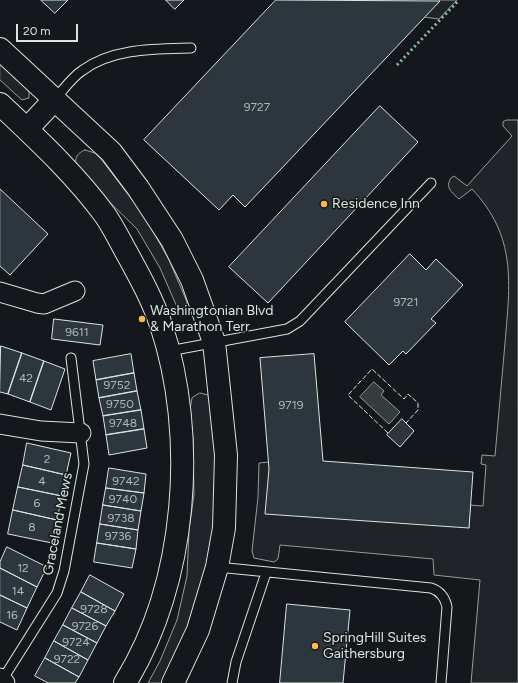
<!DOCTYPE html>
<style>
body{margin:0}
#map{position:relative;width:518px;height:683px;overflow:hidden;background:#14181c;font-family:Figtree,sans-serif}
canvas{display:block}
.scale{position:absolute;left:16px;top:24px;width:62px;height:18px;box-sizing:border-box;border:2px solid #d8e6dc;border-top:0;padding-left:5px;font-size:12px;line-height:14px;white-space:nowrap;color:#d8e6dc;-webkit-text-stroke:3px #14181c;paint-order:stroke}
</style>
<div id="map">
<canvas width="518" height="683"></canvas>
<div class="scale">20 m</div>
</div>
<script>
const ctx = document.querySelector('canvas').getContext('2d');
ctx.lineJoin = 'round';
function paint(path, color) {
  ctx.fillStyle = color;
  ctx.fill(path, 'evenodd');
}
function stroke(path, color, width, dash) {
  ctx.strokeStyle = color;
  ctx.lineWidth = width;
  ctx.lineCap = dash ? 'butt' : 'round';
  ctx.setLineDash(dash || []);
  ctx.stroke(path);
}
function label(font, color, halo, rows, align = 'center') {
  ctx.font = font + ' Figtree,sans-serif';
  ctx.lineWidth = 3;
  ctx.setLineDash([]);
  ctx.textBaseline = 'middle';
  ctx.strokeStyle = halo;
  ctx.fillStyle = color;
  for (const [text, x, y, turn = 0] of rows) {
    ctx.save();
    ctx.translate(x, y);
    ctx.rotate((+turn || 0) * Math.PI / 180);
    ctx.textAlign = isNaN(turn) ? turn : align;
    if (halo) ctx.strokeText(text, 0, 0);
    ctx.fillText(text, 0, 0);
    ctx.restore();
  }
}
const green = new Path2D(`
 M440,0H457L439,19L424,17Z
 M0,63L29,90V98L22,100L0,80Z
 M507,120H518V683H471L480,580L434,575L433,559L280,545L278,559L274,562L254,558L252,551L258,497L259,463L269,462L469,528L470,505L483,506L486,465L481,464L482,455L495,456C498,418 502,381 505,343C510,283 517,237 472,189L459,199C451,192 445,187 451,178L454,176L467,186L512,136L503,126V122Z
 M85,150L95,153L101,159L144,215L169,260L187,302L186,306L181,309L177,307L160,268L137,229L78,171C74,162 74,154 85,150Z
 M200,393L208,395L211,397L218,453L215,517L205,572L197,601L186,631L163,683H148L160,661L177,620L187,576L189,530L194,495L193,439L190,409L192,398Z`);
paint(green, '#202428');
stroke(green, '#939e99', 1);
const water = new Path2D(`
 M374,382L384,391L381,395L400,412L389,424L360,397Z`);
paint(water, '#363b3e');
stroke(water, '#939e99', 1);
const building = new Path2D(`
 M41,0H68L55,13Z
 M166,0H184L175,9Z
 M276,0L440,1L245,207L233,195L219,210L144,140Z
 M380,106L418,142L268,303L229,267Z
 M0,189L48,234L10,275L0,266Z
 M410,254L426,270L436,259L463,285L431,319L436,323L406,354L403,351L389,365L345,322Z
 M54,319L103,325L100,345L52,339Z
 M1,346L22,353L8,394L0,392Z
 M22,353L44,361L30,402L8,394Z
 M131,354L134,373L96,380L93,361Z
 M314,354L323,461L473,472L469,528L265,514L269,469L260,358Z
 M44,361L65,369L51,410L30,402Z
 M134,373L137,391L99,398L96,380Z
 M137,391L141,410L103,416L99,398Z
 M141,410L144,429L106,435L103,416Z
 M402,419L414,431L400,447L387,435Z
 M144,429L147,448L109,455L106,435Z
 M27,443L71,453L66,475L23,465Z
 M23,465L66,475L62,496L18,487Z
 M109,468L146,474L144,493L106,488Z
 M18,487L62,496L57,520L13,510Z
 M106,488L144,493L141,511L103,505Z
 M103,505L141,511L138,530L100,524Z
 M13,510L57,520L52,543L8,534Z
 M100,524L138,530L136,549L97,543Z
 M97,543L136,549L132,568L94,562Z
 M7,547L47,567L37,587L0,568V562Z
 M0,568L37,587L27,608L0,595Z
 M90,575L124,594L115,611L81,592Z
 M81,592L115,611L106,626L72,608Z
 M0,595L27,608L17,630L0,622Z
 M287,604L350,610L343,683H280Z
 M72,608L106,626L97,643L63,625Z
 M63,625L97,643L88,660L54,641Z
 M54,641L88,660L79,677L45,658Z
 M45,658L79,677L75,683H48L35,676Z`);
paint(building, '#2c363c');
stroke(building, '#d8e6dc', 1);
const service = new Path2D(`
 M55,99C64,89 72,77 83,70C113,48 155,49 191,48
 M169,351L287,329L300,321L431,183
 M217,567L431,588C440,591 445,597 447,607L441,683
 M1,682L57,593L64,571L84,464L71,358
 M232,683L236,662L266,573`);
const minor = new Path2D(`
 M0,292L37,303L44,304L75,291
 M0,424L41,431L81,433
 M0,678L5,683`);
const tertiary = new Path2D(`
 M0,49L111,152L138,188L172,240L192,280L214,342L226,455L224,528L217,567L198,630L173,683
 M0,104C37,139 75,174 105,215C114,228 121,243 129,257C141,279 153,301 161,325C198,436 187,583 125,683
 M27,129L55,99`);
stroke(service, '#d8e6dc', 11);
stroke(minor, '#d8e6dc', 21);
stroke(tertiary, '#d8e6dc', 24);
stroke(service, '#14181c', 9);
stroke(minor, '#14181c', 19);
stroke(tertiary, '#14181c', 22);
stroke(new Path2D(`
 M397,65L459,0`), '#8ac095', 3, [2, 3]);
stroke(new Path2D(`
 M388,433L348,395L372,369L404,399L408,394L418,403V410L406,423`), '#d8e6dc', 1, [5, 2]);
for (const [x, y, r, color] of [
 [324,204,4,"#ffb74d"],
 [142,319,4,"#ffb74d"],
 [315,646,4,"#ffb74d"]
]) {
  const dot = new Path2D();
  dot.arc(x, y, r, 0, 2 * Math.PI);
  ctx.fillStyle = color;
  ctx.fill(dot);
  stroke(dot, '#14181c', 1.5);
}
label('12px', '#adbab4', null, [
 ["9727",257,107],
 ["9721",406,302],
 ["9611",77,332],
 ["42",26,378],
 ["9752",117,385],
 ["9750",120,404],
 ["9719",291,405],
 ["9748",123,423],
 ["2",47,459],
 ["4",42,481],
 ["9742",126,481],
 ["9740",123,499],
 ["6",37,503],
 ["9738",121,518],
 ["8",32,527],
 ["9736",118,536],
 ["12",23,568],
 ["14",18,591],
 ["9728",94,609],
 ["16",12,615],
 ["9726",85,626],
 ["9724",76,642],
 ["9722",67,659]
]);
label('14px', '#d8e6dc', '#14181c', [
 ["Residence Inn",332,204],
 ["Washingtonian Blvd",150,311],
 ["& Marathon Terr",150,327],
 ["SpringHill Suites",323,638],
 ["Gaithersburg",323,654]
], 'left');
label('14px', '#d8e6dc', '#14181c', [
 ["Graceland Mews",58,524,-79]
]);
</script>
